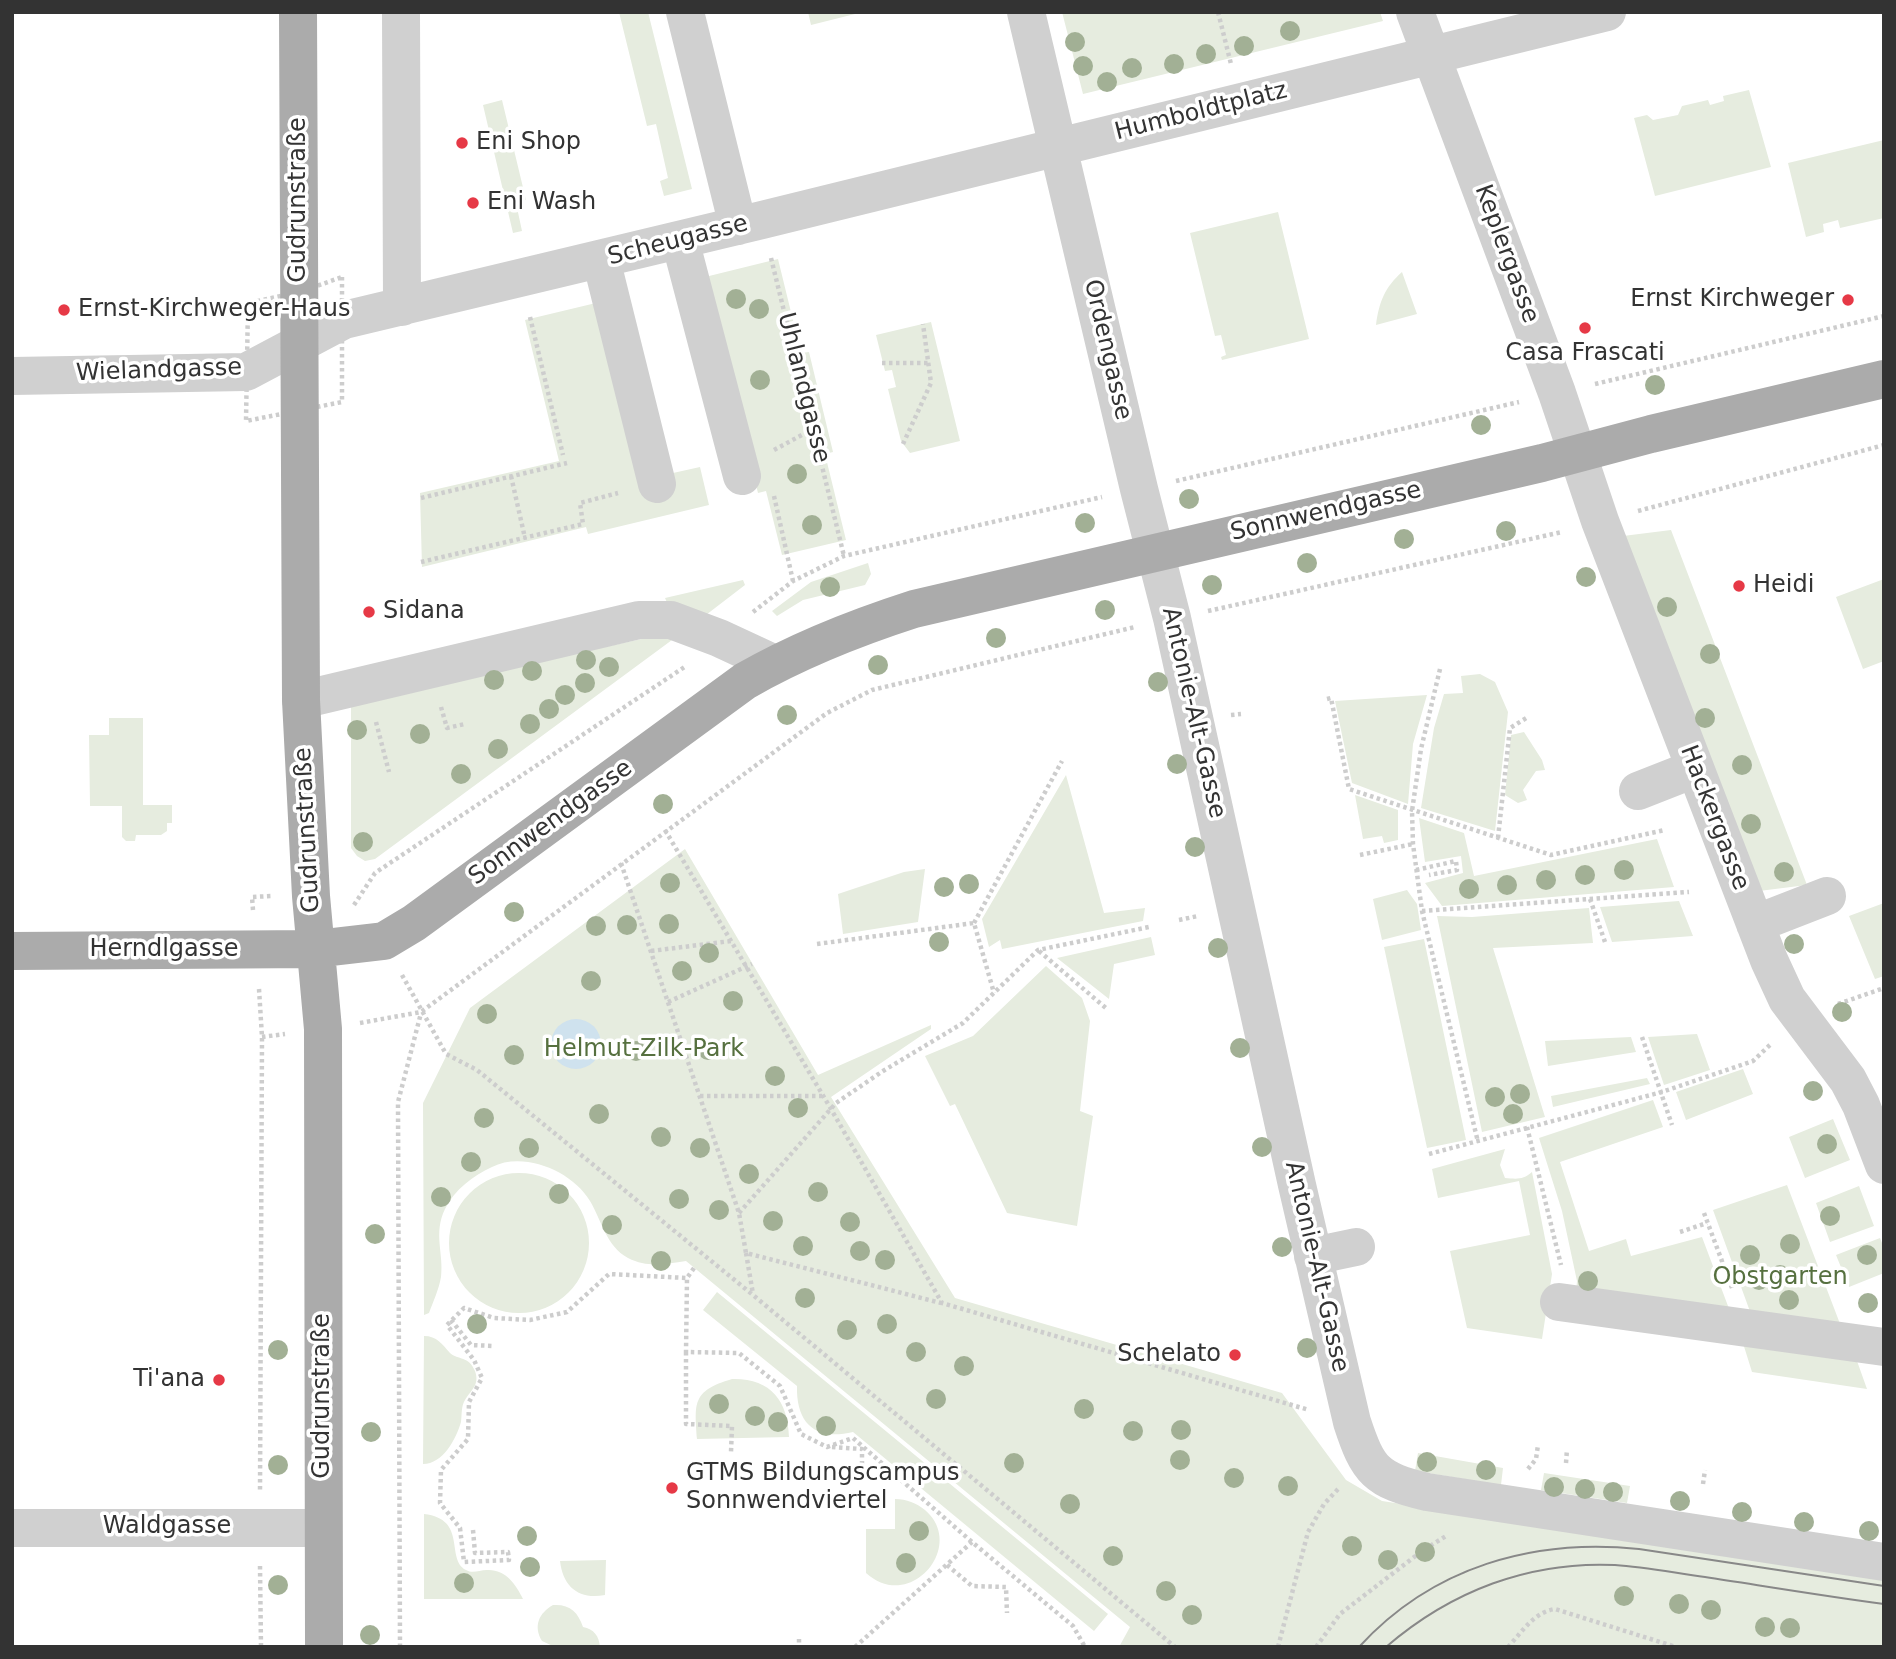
<!DOCTYPE html>
<meta charset="utf-8">
<style>
body{margin:0}
#map{position:relative;width:1896px;height:1659px;overflow:hidden;background:#fff;font-family:"DejaVu Sans",sans-serif}
canvas{display:block}
.frame{position:absolute;inset:0;border:14px solid #333;pointer-events:none}
</style>
<div id="map">
<canvas width="1896" height="1659"></canvas>
<div class="frame"></div>
</div>
<script>
const ctx = document.querySelector('canvas').getContext('2d');
ctx.lineJoin = 'round';
function paint(path, color) {
  ctx.fillStyle = color;
  ctx.fill(path, 'evenodd');
}
function stroke(path, color, width, dash) {
  ctx.strokeStyle = color;
  ctx.lineWidth = width;
  ctx.lineCap = dash ? 'butt' : 'round';
  ctx.setLineDash(dash || []);
  ctx.stroke(path);
}
function label(font, color, halo, rows, align = 'center') {
  ctx.font = font + ' "DejaVu Sans",sans-serif';
  ctx.lineWidth = 7;
  ctx.setLineDash([]);
  ctx.textBaseline = 'middle';
  ctx.strokeStyle = halo;
  ctx.fillStyle = color;
  for (const [text, x, y, turn = 0] of rows) {
    ctx.save();
    ctx.translate(x, y);
    ctx.rotate((+turn || 0) * Math.PI / 180);
    ctx.textAlign = isNaN(turn) ? turn : align;
    if (halo) ctx.strokeText(text, 0, 0);
    ctx.fillText(text, 0, 0);
    ctx.restore();
  }
}
paint(new Path2D(`
 M619,12H648L692,189L664,196L660,181L668,178L656,124L647,126Z
 M808,12H854L855,14L811,25Z
 M1062,12H1380L1383,21L1083,94Z
 M1749,90L1771,167L1655,196L1634,118L1647,115L1653,120L1678,115L1682,106L1708,100L1710,105L1724,101L1723,96Z
 M502,100L526,200L516,203L522,231L513,233L483,105Z
 M1884,140V218L1840,228L1838,220L1823,224L1824,232L1806,237L1788,163Z
 M1278,212L1309,339L1222,360L1221,357L1226,355L1221,335L1215,336L1190,233Z
 M778,259L801,353L809,352L833,452L825,454L846,540L782,555L766,491L758,493L705,277Z
 M1402,272L1417,314L1376,325C1379,302 1385,287 1402,272Z
 M621,297L664,475L700,467L709,505L588,534L586,527L422,567L420,493L559,461L525,320Z
 M931,322L960,441L910,453L901,441L888,389L896,387L892,370L885,371L876,335Z
 M1671,530L1807,885L1759,891L1623,536Z
 M868,563L871,574L865,585L803,600L777,616L772,611L811,582Z
 M1884,579V661L1863,669L1836,597Z
 M743,580L745,585L702,618L669,607L665,598Z
 M660,635L672,640L375,859L365,861L357,856L351,848V702Z
 M1480,674L1495,682L1508,712L1495,831L1421,808L1434,728L1444,694L1463,693L1461,676Z
 M1427,695L1413,744L1408,804L1352,783L1335,701Z
 M109,718H143V805H172V823H167V831L161,835H136L135,841H126L122,837V806H90L89,735H109Z
 M1524,732L1542,760L1545,770L1536,771L1523,790L1527,800L1518,803L1505,795L1511,735Z
 M1066,775L1104,913L1145,908L1143,921L1002,949L1000,940L989,947L982,919Z
 M1355,795L1398,810V840L1384,843L1382,836L1363,839Z
 M1419,818L1464,833L1474,876L1657,839L1674,887L1442,906L1425,883L1463,873L1461,856L1425,862Z
 M685,849L818,1075L931,1025V1029L831,1097L955,1298L1282,1393L1346,1480L1382,1501L1884,1577V1647H1119L1130,1627L686,1261C665,1264 648,1268 628,1258C606,1246 602,1221 590,1201C572,1171 524,1151 492,1167C473,1176 455,1189 445,1209C433,1234 444,1253 441,1277C439,1289 433,1302 429,1313L424,1315L423,1103L470,1008Z
 M925,869L918,922L843,934L838,894L904,872Z
 M1407,890L1417,904L1421,930L1382,940L1373,899Z
 M1679,901L1693,936L1612,942L1600,907Z
 M1884,903V976L1875,979L1849,916Z
 M1589,908L1593,943L1493,948L1545,1117L1482,1132L1437,916L1472,917Z
 M1151,937L1155,955L1114,964L1109,999L1057,958Z
 M1424,939L1466,1140L1427,1148L1384,947Z
 M1046,966L1082,998L1090,1021L1080,1111L1093,1116L1077,1226L1007,1213L955,1104L950,1106L925,1056L973,1036Z
 M1697,1034L1710,1070L1664,1085L1648,1037Z
 M1631,1037L1636,1052L1548,1066L1545,1041Z
 M1743,1069L1753,1094L1686,1120L1676,1092Z
 M1647,1078L1650,1084L1553,1107L1551,1096Z
 M1653,1100L1663,1127L1560,1162L1589,1251L1626,1239L1631,1256L1702,1237L1731,1314L1574,1315L1577,1281L1562,1211L1539,1138Z
 M1833,1119L1850,1160L1805,1178L1789,1137Z
 M1505,1149L1500,1165L1505,1178C1517,1179 1523,1180 1532,1172L1552,1274L1542,1339L1467,1328L1450,1251L1530,1235L1519,1181L1438,1198L1432,1169Z
 M449 1243a70 70 0 1 1 140 0a70 70 0 1 1-140 0Z
 M1787,1185L1842,1329L1752,1317L1713,1210Z
 M1859,1186L1874,1226L1830,1242L1816,1203Z
 M1880,1238L1884,1248V1273L1849,1287L1836,1255Z
 M717,1292L1108,1614L1094,1631L853,1432C816,1441 796,1424 797,1386L703,1310Z
 M424,1336C437,1336 442,1344 450,1353C458,1360 469,1356 475,1371C480,1385 471,1390 465,1400C461,1406 462,1415 461,1422C456,1439 443,1464 423,1464Z
 M1742,1340L1857,1361L1867,1389L1752,1372Z
 M732,1379C770,1378 788,1400 789,1437L697,1439C695,1404 691,1391 732,1379Z
 M1418,1453L1503,1468L1501,1485L1415,1471Z
 M1544,1473L1630,1486L1627,1503L1541,1490Z
 M895,1499C907,1499 916,1503 925,1510C967,1546 910,1613 866,1573V1529H895Z
 M424,1514C468,1519 445,1559 466,1570C473,1574 479,1570 487,1570C505,1569 516,1584 523,1599H424Z
 M606,1560L605,1595C579,1600 563,1587 560,1561Z
 M553,1605C570,1604 578,1612 583,1627C594,1629 599,1636 600,1647H555L542,1641C533,1626 539,1613 553,1605Z`), '#e6ecdf');
paint(new Path2D(`
 M551 1044a25 25 0 1 1 50 0a25 25 0 1 1-50 0Z`), '#cfe2ee');
stroke(new Path2D(`
 M1218,12L1231,64
 M771,258L844,556
 M342,277V402L246,421L248,303L300,292Z
 M530,317L563,455
 M882,363H928
 M1595,384L1884,316
 M903,444L931,383L923,324
 M774,450L813,429
 M511,476L525,538
 M1176,481L1519,402
 M774,496L793,581
 M421,498L567,463
 M1638,511L1884,445
 M421,562L583,524L580,503L618,493
 M1208,611L1562,532
 M753,612L793,581L844,556L1102,497
 M1440,669L1421,749L1412,811L1413,844L1422,911L1478,1142
 M1327,699L1331,698L1349,789L1551,855L1665,830
 M441,707L447,728L465,724
 M1231,715L1241,714
 M376,722L389,772
 M665,830L831,1109L942,1303L1309,1410
 M1498,838L1510,728L1528,717
 M1360,855L1413,844
 M621,863L739,1213L746,1253L941,1303
 M1416,870L1456,861L1457,870L1429,875
 M1590,899L1605,942
 M354,905L375,873L686,666
 M253,910L252,897L272,896
 M1422,911L1689,892
 M1179,920L1198,916
 M974,923L1062,761
 M817,944L974,923L994,993
 M651,951L731,941
 M1039,951L1107,1009
 M402,975L446,1054L477,1070L753,1295L1175,1647
 M259,989L262,1037L260,1491
 M668,1002L752,964
 M1838,1004L1884,988
 M360,1023L421,1012L827,713L872,690L1135,627
 M262,1037L285,1034
 M1642,1037L1672,1125
 M700,1096H822
 M1527,1127L1561,1265
 M1429,1154L1662,1092L1753,1061L1772,1043
 M739,1213L836,1103L883,1071L963,1023L1038,950L1149,927
 M1704,1213L1732,1288
 M1680,1232L1707,1223
 M746,1253L753,1294
 M694,1268L687,1278L686,1352L739,1353L780,1386L801,1434L827,1447L853,1438L972,1542L1073,1626L1085,1647
 M451,1320L471,1345L493,1346
 M686,1352V1424L732,1426L731,1452
 M832,1447L862,1449V1475
 M1566,1463L1567,1449
 M1528,1469L1536,1459L1538,1445
 M1703,1484L1705,1470
 M473,1530L475,1553L508,1552L509,1560L464,1562L460,1528L440,1503L441,1470L468,1439L469,1402L482,1378L474,1360L447,1325L464,1308L494,1318L530,1320L567,1312L609,1274L687,1278
 M947,1565L972,1586L1006,1587L1007,1613
 M260,1566L261,1647
 M799,1639V1647
 M400,1647L398,1102L421,1013
 M855,1647L972,1542
 M1278,1647L1308,1532L1324,1504L1340,1487
 M1316,1647L1340,1614L1422,1551L1446,1536
 M1508,1647C1522,1632 1534,1612 1555,1609L1676,1647`), '#cdcdcd', 4.5, [3.5, 3.5]);
stroke(new Path2D(`
 M401,12L402,307
 M685,12L738,226
 M1026,12L1139,489L1172,618L1297,1185L1352,1422C1368,1471 1376,1480 1427,1492L1884,1562
 M1415,12L1557,393L1600,521L1769,960L1787,999L1848,1080L1861,1105L1884,1165
 M680,240L742,476
 M601,259L657,484
 M12,376L246,372L344,320L762,220L1607,12
 M301,700L639,620H671L719,638L775,664
 M1638,791L1694,769
 M1755,924L1827,896
 M1313,1256L1356,1247
 M1559,1302L1884,1347
 M12,1528H323`), '#d0d0d0', 38);
stroke(new Path2D(`
 M298,12L301,700L311,896L323,1029L324,1647
 M12,951L315,949L384,941L414,923L745,681C799,650 855,628 914,609L1542,463L1651,434L1884,379`), '#ababab', 38);
stroke(new Path2D(`
 M1359,1647C1432,1567 1533,1538 1639,1549L1884,1586
 M1386,1647C1451,1591 1529,1561 1615,1565C1645,1567 1675,1573 1705,1577C1764,1586 1824,1596 1884,1604`), '#888', 2);
ctx.fillStyle = '#a2b095';
for (const [x, y] of [
 [1290,31],
 [1075,42],
 [1244,46],
 [1206,54],
 [1174,64],
 [1083,66],
 [1132,68],
 [1107,82],
 [736,299],
 [759,309],
 [760,380],
 [1655,385],
 [1481,425],
 [797,474],
 [1189,499],
 [1085,523],
 [812,525],
 [1506,531],
 [1404,539],
 [1307,563],
 [1586,577],
 [1212,585],
 [830,587],
 [1667,607],
 [1105,610],
 [996,638],
 [1710,654],
 [586,660],
 [878,665],
 [609,667],
 [532,671],
 [494,680],
 [1158,682],
 [585,683],
 [565,695],
 [549,709],
 [787,715],
 [1705,718],
 [530,724],
 [357,730],
 [420,734],
 [498,749],
 [1177,764],
 [1742,765],
 [461,774],
 [663,804],
 [1751,824],
 [363,842],
 [1195,847],
 [1624,870],
 [1784,872],
 [1585,875],
 [1546,880],
 [670,883],
 [969,884],
 [1507,885],
 [944,887],
 [1469,889],
 [514,912],
 [669,924],
 [627,925],
 [596,926],
 [939,942],
 [1794,944],
 [1218,948],
 [709,953],
 [682,971],
 [591,981],
 [733,1001],
 [1842,1012],
 [487,1014],
 [1240,1048],
 [708,1050],
 [636,1051],
 [514,1055],
 [775,1076],
 [1813,1091],
 [1520,1094],
 [1495,1097],
 [798,1108],
 [599,1114],
 [1513,1114],
 [484,1118],
 [661,1137],
 [1827,1144],
 [1262,1147],
 [529,1148],
 [700,1148],
 [471,1162],
 [749,1174],
 [818,1192],
 [559,1194],
 [441,1197],
 [679,1199],
 [719,1210],
 [1830,1216],
 [773,1221],
 [850,1222],
 [612,1225],
 [375,1234],
 [1790,1244],
 [803,1246],
 [1282,1247],
 [860,1251],
 [1750,1255],
 [1867,1255],
 [885,1260],
 [661,1261],
 [1780,1275],
 [1759,1280],
 [1588,1281],
 [805,1298],
 [1789,1300],
 [1868,1303],
 [477,1324],
 [887,1324],
 [847,1330],
 [1307,1348],
 [278,1350],
 [916,1352],
 [964,1366],
 [936,1399],
 [719,1404],
 [1084,1409],
 [755,1416],
 [778,1422],
 [826,1426],
 [1181,1430],
 [1133,1431],
 [371,1432],
 [1180,1460],
 [1427,1462],
 [1014,1463],
 [278,1465],
 [1486,1470],
 [1234,1478],
 [1288,1486],
 [1554,1487],
 [1585,1489],
 [1613,1492],
 [1680,1501],
 [1070,1504],
 [1742,1512],
 [1804,1522],
 [919,1531],
 [1869,1531],
 [527,1536],
 [1352,1546],
 [1425,1552],
 [1113,1556],
 [1388,1560],
 [906,1563],
 [530,1567],
 [464,1583],
 [278,1585],
 [1166,1591],
 [1624,1596],
 [1679,1604],
 [1711,1610],
 [1192,1615],
 [1765,1627],
 [1790,1628],
 [370,1635]
]) {
  ctx.beginPath();
  ctx.arc(x, y, 10, 0, 2 * Math.PI);
  ctx.fill();
}
for (const [x, y, r, color] of [
 [462,143,7,"#e63946"],
 [473,203,7,"#e63946"],
 [1848,300,7,"#e63946"],
 [64,310,7,"#e63946"],
 [1585,328,7,"#e63946"],
 [1739,586,7,"#e63946"],
 [369,612,7,"#e63946"],
 [1235,1355,7,"#e63946"],
 [219,1380,7,"#e63946"],
 [672,1488,7,"#e63946"]
]) {
  const dot = new Path2D();
  dot.arc(x, y, r, 0, 2 * Math.PI);
  ctx.fillStyle = color;
  ctx.fill(dot);
  stroke(dot, '#fff', 2.5);
}
label('24px', '#333', '#fff', [
 ["Humboldtplatz",1201,112,-14],
 ["Gudrunstraße",299,200,-90],
 ["Scheugasse",678,241,-14],
 ["Keplergasse",1506,254,70],
 ["Ordengasse",1107,350,77],
 ["Wielandgasse",159,371,-2],
 ["Uhlandgasse",803,388,76],
 ["Sonnwendgasse",1326,512,-13],
 ["Antonie-Alt-Gasse",1193,713,77],
 ["Hackergasse",1714,818,69],
 ["Sonnwendgasse",551,823,-36],
 ["Gudrunstraße",308,830,-93],
 ["Herndlgasse",164,950],
 ["Antonie-Alt-Gasse",1316,1267,77],
 ["Gudrunstraße",323,1396,-90],
 ["Waldgasse",167,1527]
]);
label('24px', '#333', '#fff', [
 ["Eni Shop",476,143],
 ["Eni Wash",487,203],
 ["Ernst Kirchweger",1834,300,"right"],
 ["Ernst-Kirchweger-Haus",78,310],
 ["Casa Frascati",1585,354,"center"],
 ["Heidi",1753,586],
 ["Sidana",383,612],
 ["Schelato",1221,1355,"right"],
 ["Ti'ana",205,1380,"right"],
 ["GTMS Bildungscampus",686,1474],
 ["Sonnwendviertel",686,1502]
], 'left');
label('24px', '#56703f', '#fff', [
 ["Helmut-Zilk-Park",644,1050],
 ["Obstgarten",1780,1278]
]);
</script>
